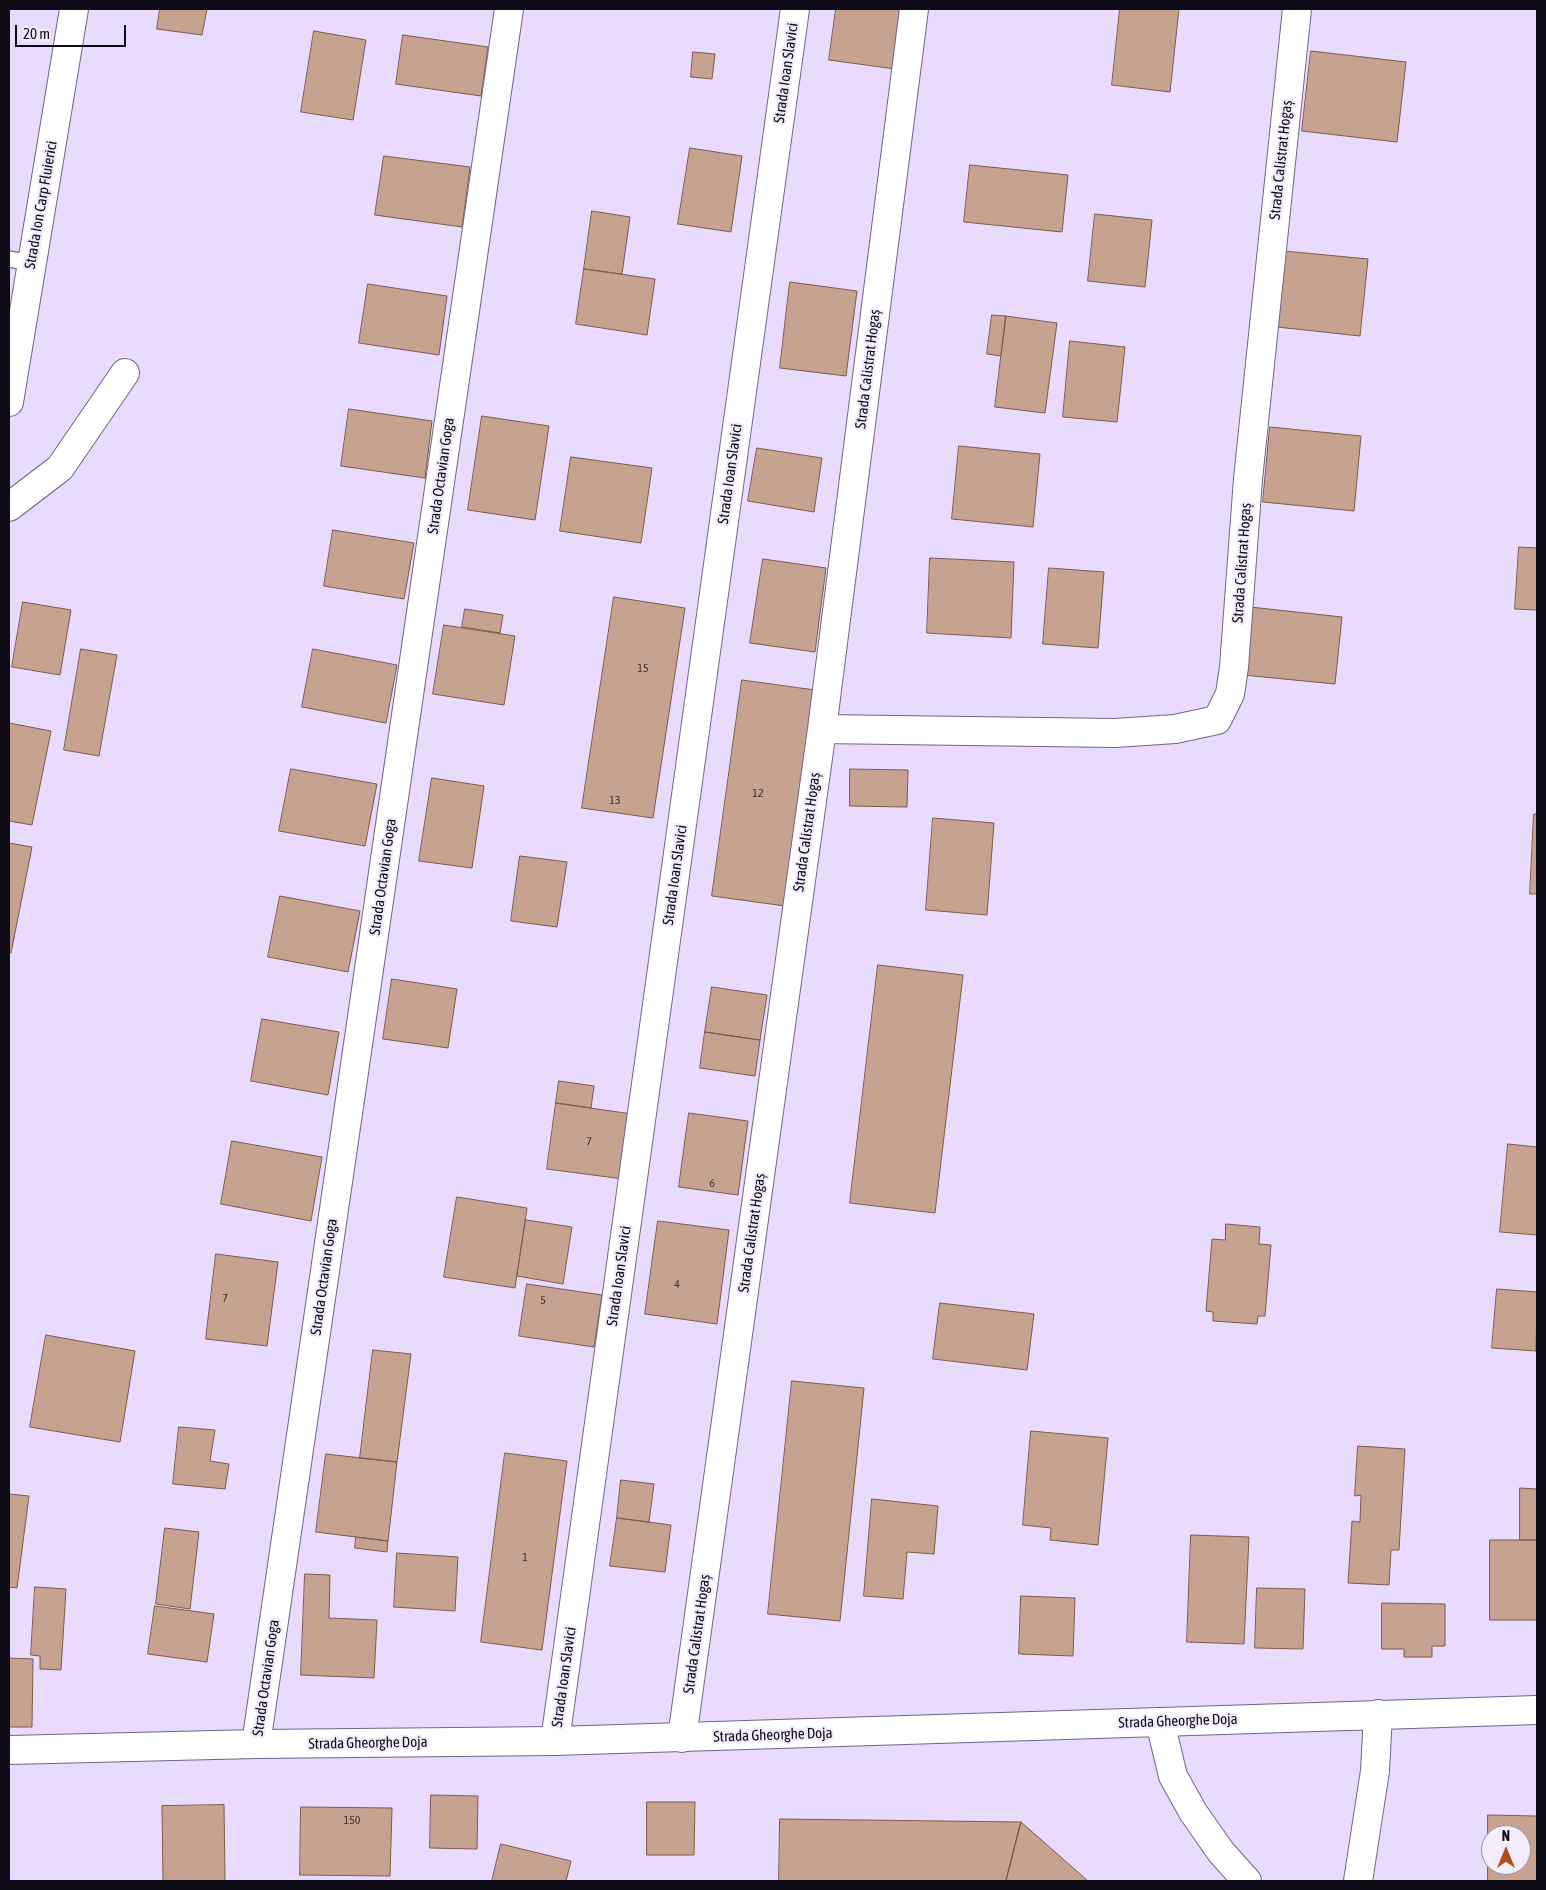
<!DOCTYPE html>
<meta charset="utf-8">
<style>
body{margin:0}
#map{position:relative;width:1546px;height:1890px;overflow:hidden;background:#e8dbfe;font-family:"Asap Condensed",sans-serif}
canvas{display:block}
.frame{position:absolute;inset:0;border:10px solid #0f0b16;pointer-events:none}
.north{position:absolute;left:1481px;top:1825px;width:50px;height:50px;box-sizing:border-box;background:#f2ecfb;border:1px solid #97929f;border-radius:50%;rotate:0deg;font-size:14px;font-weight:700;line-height:20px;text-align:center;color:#0f0b16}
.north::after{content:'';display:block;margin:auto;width:18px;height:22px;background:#b14c1c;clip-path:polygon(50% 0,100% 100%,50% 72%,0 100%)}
.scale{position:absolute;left:15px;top:25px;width:111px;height:22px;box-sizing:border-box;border:2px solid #0f0b16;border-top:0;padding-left:6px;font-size:15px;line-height:18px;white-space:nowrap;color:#0f0b16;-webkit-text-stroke:4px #f2ecfb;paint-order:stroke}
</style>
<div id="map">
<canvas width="1546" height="1890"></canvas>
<div class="frame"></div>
<div class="north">N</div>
<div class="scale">20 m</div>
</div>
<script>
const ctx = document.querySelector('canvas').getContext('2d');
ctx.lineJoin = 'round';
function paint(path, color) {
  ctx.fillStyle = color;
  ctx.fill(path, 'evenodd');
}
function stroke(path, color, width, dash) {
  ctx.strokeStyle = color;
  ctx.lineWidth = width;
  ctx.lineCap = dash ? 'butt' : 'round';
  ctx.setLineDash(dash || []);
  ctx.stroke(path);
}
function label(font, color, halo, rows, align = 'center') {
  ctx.font = font + ' "Asap Condensed",sans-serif';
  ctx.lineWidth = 4.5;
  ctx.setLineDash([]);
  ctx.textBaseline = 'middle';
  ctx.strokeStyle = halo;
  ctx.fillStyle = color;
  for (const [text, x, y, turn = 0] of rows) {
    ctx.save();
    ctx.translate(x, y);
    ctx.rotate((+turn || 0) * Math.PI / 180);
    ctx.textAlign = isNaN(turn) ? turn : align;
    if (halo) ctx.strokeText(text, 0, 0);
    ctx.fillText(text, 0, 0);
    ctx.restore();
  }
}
const building = new Path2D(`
 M160,9H207L202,35L157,29Z
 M836,9H903L895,69L829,60Z
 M1120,9H1179L1170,92L1112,85Z
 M314,31L366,40L353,120L301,112Z
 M403,35L488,47L481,96L396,84Z
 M1311,51L1406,62L1397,142L1302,131Z
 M693,52L715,54L712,79L691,77Z
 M690,148L742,156L731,232L678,224Z
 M384,156L470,167L462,227L375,215Z
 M970,165L1068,175L1062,232L964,222Z
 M592,211L630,217L622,274L584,269Z
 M1095,214L1152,220L1145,287L1088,281Z
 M1284,251L1368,259L1360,336L1277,327Z
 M584,269L655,279L647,335L576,324Z
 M790,282L857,291L846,376L780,368Z
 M368,284L447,296L439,355L359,343Z
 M992,315L1006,316L1001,356L987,354Z
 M1006,316L1057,323L1045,413L995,407Z
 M1070,341L1125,347L1117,422L1063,417Z
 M349,409L432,421L425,478L341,466Z
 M482,416L549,426L535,520L468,510Z
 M1270,427L1361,436L1354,511L1263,502Z
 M959,446L1040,454L1033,527L952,519Z
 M757,448L822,458L814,512L748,501Z
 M571,457L652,468L641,543L560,531Z
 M333,530L414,543L404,599L324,586Z
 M1519,547L1537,548V610L1515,609Z
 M930,558L1014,562L1011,638L927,633Z
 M763,559L826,568L815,652L750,643Z
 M1049,568L1104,572L1098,648L1043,644Z
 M614,597L685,608L653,818L582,808Z
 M23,602L71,610L60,675L12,667Z
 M1250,607L1342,617L1335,684L1243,675Z
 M465,609L503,615L500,633L462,627Z
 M444,625L515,636L504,705L433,694Z
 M81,649L117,655L99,756L64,750Z
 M313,649L397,665L386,723L302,707Z
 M742,680L815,690L785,906L712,896Z
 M9,723L51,731L32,825L9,821Z
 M291,769L377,784L365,846L279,831Z
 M850,769L908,770L907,807L850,806Z
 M432,778L484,786L472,868L419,861Z
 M1534,814H1537V894H1530Z
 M933,818L994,823L987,915L926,910Z
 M9,843L32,847L11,953L9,952Z
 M520,856L567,862L557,927L511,921Z
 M280,896L360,911L348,972L268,957Z
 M878,965L963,975L935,1213L850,1203Z
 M392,979L457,989L448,1048L383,1039Z
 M712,987L767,995L760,1040L705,1032Z
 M262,1019L339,1032L328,1095L251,1081Z
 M705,1032L760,1040L755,1076L700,1068Z
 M559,1081L594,1086L591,1108L556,1103Z
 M556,1103L632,1114L623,1179L547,1169Z
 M689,1113L748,1121L738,1195L679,1187Z
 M232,1141L322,1157L311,1221L221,1204Z
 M1508,1144L1537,1147V1235L1500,1232Z
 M457,1197L527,1208L515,1288L444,1277Z
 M526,1220L572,1227L563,1284L517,1276Z
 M658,1221L729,1230L717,1324L645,1314Z
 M1226,1224L1260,1227L1259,1244L1271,1245L1265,1316H1258L1257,1324L1213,1321V1312L1206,1311L1212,1239L1225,1240Z
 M216,1254L278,1262L267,1346L206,1339Z
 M527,1284L602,1295L594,1347L519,1336Z
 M1497,1289L1537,1292L1536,1351L1492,1348Z
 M940,1303L1034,1314L1027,1370L933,1359Z
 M46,1335L135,1351L120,1442L30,1427Z
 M373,1350L411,1354L397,1462L360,1458Z
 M792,1381L864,1388L840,1621L768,1614Z
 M179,1427L215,1430L210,1461L229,1464L225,1489L173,1484Z
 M1031,1431L1108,1438L1098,1545L1050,1540L1051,1528L1023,1525Z
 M1358,1446L1405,1449L1399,1550H1391L1389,1585L1348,1583L1352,1521L1360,1522L1361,1495L1355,1496Z
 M505,1453L567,1461L542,1650L481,1642Z
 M326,1454L397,1462L388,1541L316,1532Z
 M621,1480L654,1484L649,1522L617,1518Z
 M1520,1488L1537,1489V1540H1520Z
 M9,1494L29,1496L17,1588L9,1587Z
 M872,1499L938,1506L934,1554L907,1552L903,1599L864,1596Z
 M617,1518L671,1525L665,1572L610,1566Z
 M165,1528L199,1532L190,1609L156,1604Z
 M1191,1535L1249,1537L1244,1644L1187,1642Z
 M356,1537L388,1541L387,1552L355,1548Z
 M1490,1540H1537V1620H1490Z
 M397,1553L458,1557L455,1611L394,1607Z
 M305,1574L330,1575L329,1618L377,1620L374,1678L301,1675Z
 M35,1587L66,1589L61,1670L40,1669V1656L31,1655Z
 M1257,1588L1305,1589L1303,1649L1255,1648Z
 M1021,1596L1075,1598L1073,1656L1019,1654Z
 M1382,1603L1445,1604V1646H1432V1657H1404V1649H1382Z
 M155,1606L214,1614L207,1662L148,1654Z
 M9,1658L33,1659L32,1727H9Z
 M431,1795L478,1796L477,1849L430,1848Z
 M647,1802H695L694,1855H647Z
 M224,1805L225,1881H163L162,1806Z
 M301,1807L392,1808L390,1876L300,1875Z
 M1488,1815L1537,1816V1881H1488ZM1491,1835H1521V1865H1491Z
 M780,1819L1021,1822L1006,1881H779Z
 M1021,1822L1088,1881H1006Z
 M501,1844L571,1861L566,1881H492Z`);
paint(building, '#c7a291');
stroke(building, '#7c5b4b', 1);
const service = new Path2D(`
 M9,259L32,263`);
const minor = new Path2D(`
 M9,402L74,9
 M9,507L60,468L125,373
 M822,729L1115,733L1175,729L1217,720L1230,694L1234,667L1248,479L1297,9
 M682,1738L822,729L914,9
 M555,1741L795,9
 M256,1744L509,9`);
const tertiary = new Path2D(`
 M1160,1722L1537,1710
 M1358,1881L1375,1771L1378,1714`);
const secondary = new Path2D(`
 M9,1750L256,1744L555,1741L1160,1722L1173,1776L1193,1812L1221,1852L1247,1881`);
stroke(service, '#726584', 18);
stroke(minor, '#726584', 30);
stroke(tertiary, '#726584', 30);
stroke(secondary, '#726584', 30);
stroke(service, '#fff', 15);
stroke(minor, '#fff', 28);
stroke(tertiary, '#fff', 28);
stroke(secondary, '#fff', 28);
label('12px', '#3d3135', null, [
 ["15",643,668],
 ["12",758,793],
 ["13",615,800],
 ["7",589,1141],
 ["6",712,1183],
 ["4",677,1284],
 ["7",225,1298],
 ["5",543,1300],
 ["1",525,1557],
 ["150",352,1820]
]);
label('15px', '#0f0b16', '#f2ecfb', [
 ["Strada Ioan Slavici",786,73,-82],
 ["Strada Calistrat Hogaș",1281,160,-84],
 ["Strada Ion Carp Fluierici",41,205,-80],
 ["Strada Calistrat Hogaș",868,369,-83],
 ["Strada Ioan Slavici",730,474,-82],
 ["Strada Octavian Goga",441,476,-82],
 ["Strada Calistrat Hogaș",1242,563,-86],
 ["Strada Calistrat Hogaș",807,832,-82],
 ["Strada Ioan Slavici",675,875,-82],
 ["Strada Octavian Goga",383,877,-82],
 ["Strada Calistrat Hogaș",752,1233,-82],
 ["Strada Ioan Slavici",619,1276,-82],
 ["Strada Octavian Goga",324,1277,-82],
 ["Strada Calistrat Hogaș",697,1634,-82],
 ["Strada Ioan Slavici",564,1677,-82],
 ["Strada Octavian Goga",266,1678,-82],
 ["Strada Gheorghe Doja",1178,1721,-2],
 ["Strada Gheorghe Doja",773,1735,-2],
 ["Strada Gheorghe Doja",368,1743,-1]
]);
</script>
